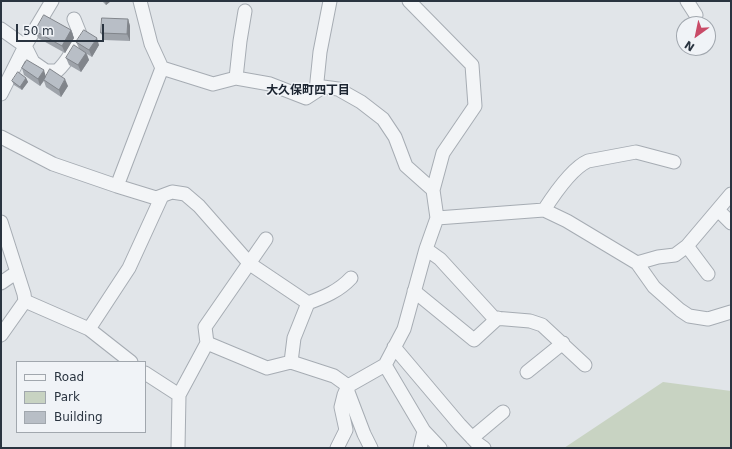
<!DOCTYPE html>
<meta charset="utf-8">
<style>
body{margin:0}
#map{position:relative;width:732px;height:449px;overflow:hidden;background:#e1e5e9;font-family:"DejaVu Sans",sans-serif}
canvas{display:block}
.frame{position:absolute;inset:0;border:2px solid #2a3440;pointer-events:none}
.legend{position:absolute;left:16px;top:361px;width:130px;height:72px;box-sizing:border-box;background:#f0f3f7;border:1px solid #a1a7ae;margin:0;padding:5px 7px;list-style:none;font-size:12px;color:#2a3440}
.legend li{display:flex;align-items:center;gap:8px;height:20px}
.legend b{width:20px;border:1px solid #a1a7ae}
.north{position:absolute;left:676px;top:16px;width:40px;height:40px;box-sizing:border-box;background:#f0f3f7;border:1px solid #a1a7ae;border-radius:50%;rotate:213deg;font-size:11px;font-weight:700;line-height:16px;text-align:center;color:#2a3440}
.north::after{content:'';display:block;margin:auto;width:14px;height:18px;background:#c94b68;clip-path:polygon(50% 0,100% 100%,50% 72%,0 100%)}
.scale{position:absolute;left:16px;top:24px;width:88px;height:18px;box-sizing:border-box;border:2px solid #2a3440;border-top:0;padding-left:5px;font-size:12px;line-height:14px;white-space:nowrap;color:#2a3440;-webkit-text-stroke:3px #f0f3f7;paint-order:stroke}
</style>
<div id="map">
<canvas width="732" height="449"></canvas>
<div class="frame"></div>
<ul class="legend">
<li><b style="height:5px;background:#f3f5f7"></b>Road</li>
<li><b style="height:11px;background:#c8d3c2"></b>Park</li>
<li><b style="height:11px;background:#b8bec6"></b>Building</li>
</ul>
<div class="north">N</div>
<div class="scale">50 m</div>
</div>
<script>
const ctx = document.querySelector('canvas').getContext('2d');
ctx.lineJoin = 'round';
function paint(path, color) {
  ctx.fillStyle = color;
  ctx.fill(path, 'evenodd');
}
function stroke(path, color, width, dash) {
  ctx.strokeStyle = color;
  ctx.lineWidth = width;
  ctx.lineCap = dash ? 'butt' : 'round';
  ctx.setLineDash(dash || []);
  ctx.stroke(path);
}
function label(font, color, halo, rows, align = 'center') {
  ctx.font = font + ' "DejaVu Sans","Noto Sans JP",sans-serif';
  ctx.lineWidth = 3;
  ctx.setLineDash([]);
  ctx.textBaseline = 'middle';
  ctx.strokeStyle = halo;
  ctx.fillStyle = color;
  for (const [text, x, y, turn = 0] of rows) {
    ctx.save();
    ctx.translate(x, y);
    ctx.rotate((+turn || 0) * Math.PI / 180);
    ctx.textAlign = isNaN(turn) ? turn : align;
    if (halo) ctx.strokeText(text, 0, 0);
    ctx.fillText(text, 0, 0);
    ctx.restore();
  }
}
paint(new Path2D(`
 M663,382L731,391V448H564Z`), '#c8d3c2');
const minor = new Path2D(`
 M409,1L472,65L475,106L443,153L433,190
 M687,1L696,15
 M1,29L25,46L33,62L46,71H57C68,61 74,48 80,34L74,19
 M162,68L213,84L236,78L270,84L306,98L323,87L338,89L361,102L383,119L395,137L406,166L433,190L437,218L426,249L404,329L385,365L348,386L344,395L341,407L346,430L337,448
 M236,78L240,41L245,11
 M316,91L320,52L330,1
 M1,94L25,46L52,1
 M1,137L53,164L117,186L156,198L172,192L185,194L199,206L250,264L308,303L294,338L291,362
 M117,186L162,68L151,44L140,1
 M544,210C553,196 572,168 588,161L636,152L674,162
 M718,210L731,223
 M437,218L544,210L567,221L637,263L654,287L680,310L689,316L708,319L731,312
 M1,222L24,294L25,301L1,335
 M687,246L708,274
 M426,249L440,259L494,318L530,321L542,325L585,365
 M637,263L658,257L675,255L687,246L731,194
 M1,283L17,272
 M414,291L474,340L498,318
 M25,301L89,329L131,362
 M308,303C324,297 339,291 351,278
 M89,329L129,268L162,196
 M207,343L205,327L266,239
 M394,347L460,425L477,443L484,448
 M385,365L424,431L440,448
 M527,372L563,343
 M145,373L179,395L178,448
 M179,395L207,343L267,368L291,362L334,376L348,386V392L364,434L371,448
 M472,438L503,412
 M420,448L424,431`);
stroke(minor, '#a6acb3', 15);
stroke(minor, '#f3f5f7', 13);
paint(new Path2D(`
 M102,1H111L106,5Z
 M128,19L130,26V41L104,40L101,33Z
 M71,30L74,38L65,53L38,38L35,31Z
 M76,42L99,45L92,57L87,54L89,60L81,72L69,65L66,58L79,48Z
 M22,68L46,77L68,86L61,97L46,87L44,81L40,86L24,75Z
 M26,78L28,82L22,90L14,85L12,81Z`), '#9ea3aa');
paint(new Path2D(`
 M105,1H111L106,5Z
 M128,19L130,26V41L127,34Z
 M71,30L74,38L65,53L62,46Z
 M97,38L99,45L92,57L89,50Z
 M86,53L89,60L81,72L78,65Z
 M44,70L46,77L40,86L38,79Z
 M26,78L28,82L22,90L20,87Z
 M65,79L68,86L61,97L59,90Z`), '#81858b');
const building = new Path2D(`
 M44,15L71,30L62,46L35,31Z
 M102,18L128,19L127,34L101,33Z
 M84,30L97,38L89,50L76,42Z
 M74,45L86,53L78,65L66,58Z
 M27,60L44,70L38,79L22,68Z
 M50,69L65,79L59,90L44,80Z
 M18,72L26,78L20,87L12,81Z`);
paint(building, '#b8bec6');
stroke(building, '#81858b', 1);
label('bold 12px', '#1c2531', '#f0f3f7', [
 ["大久保町四丁目",308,91]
]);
</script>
